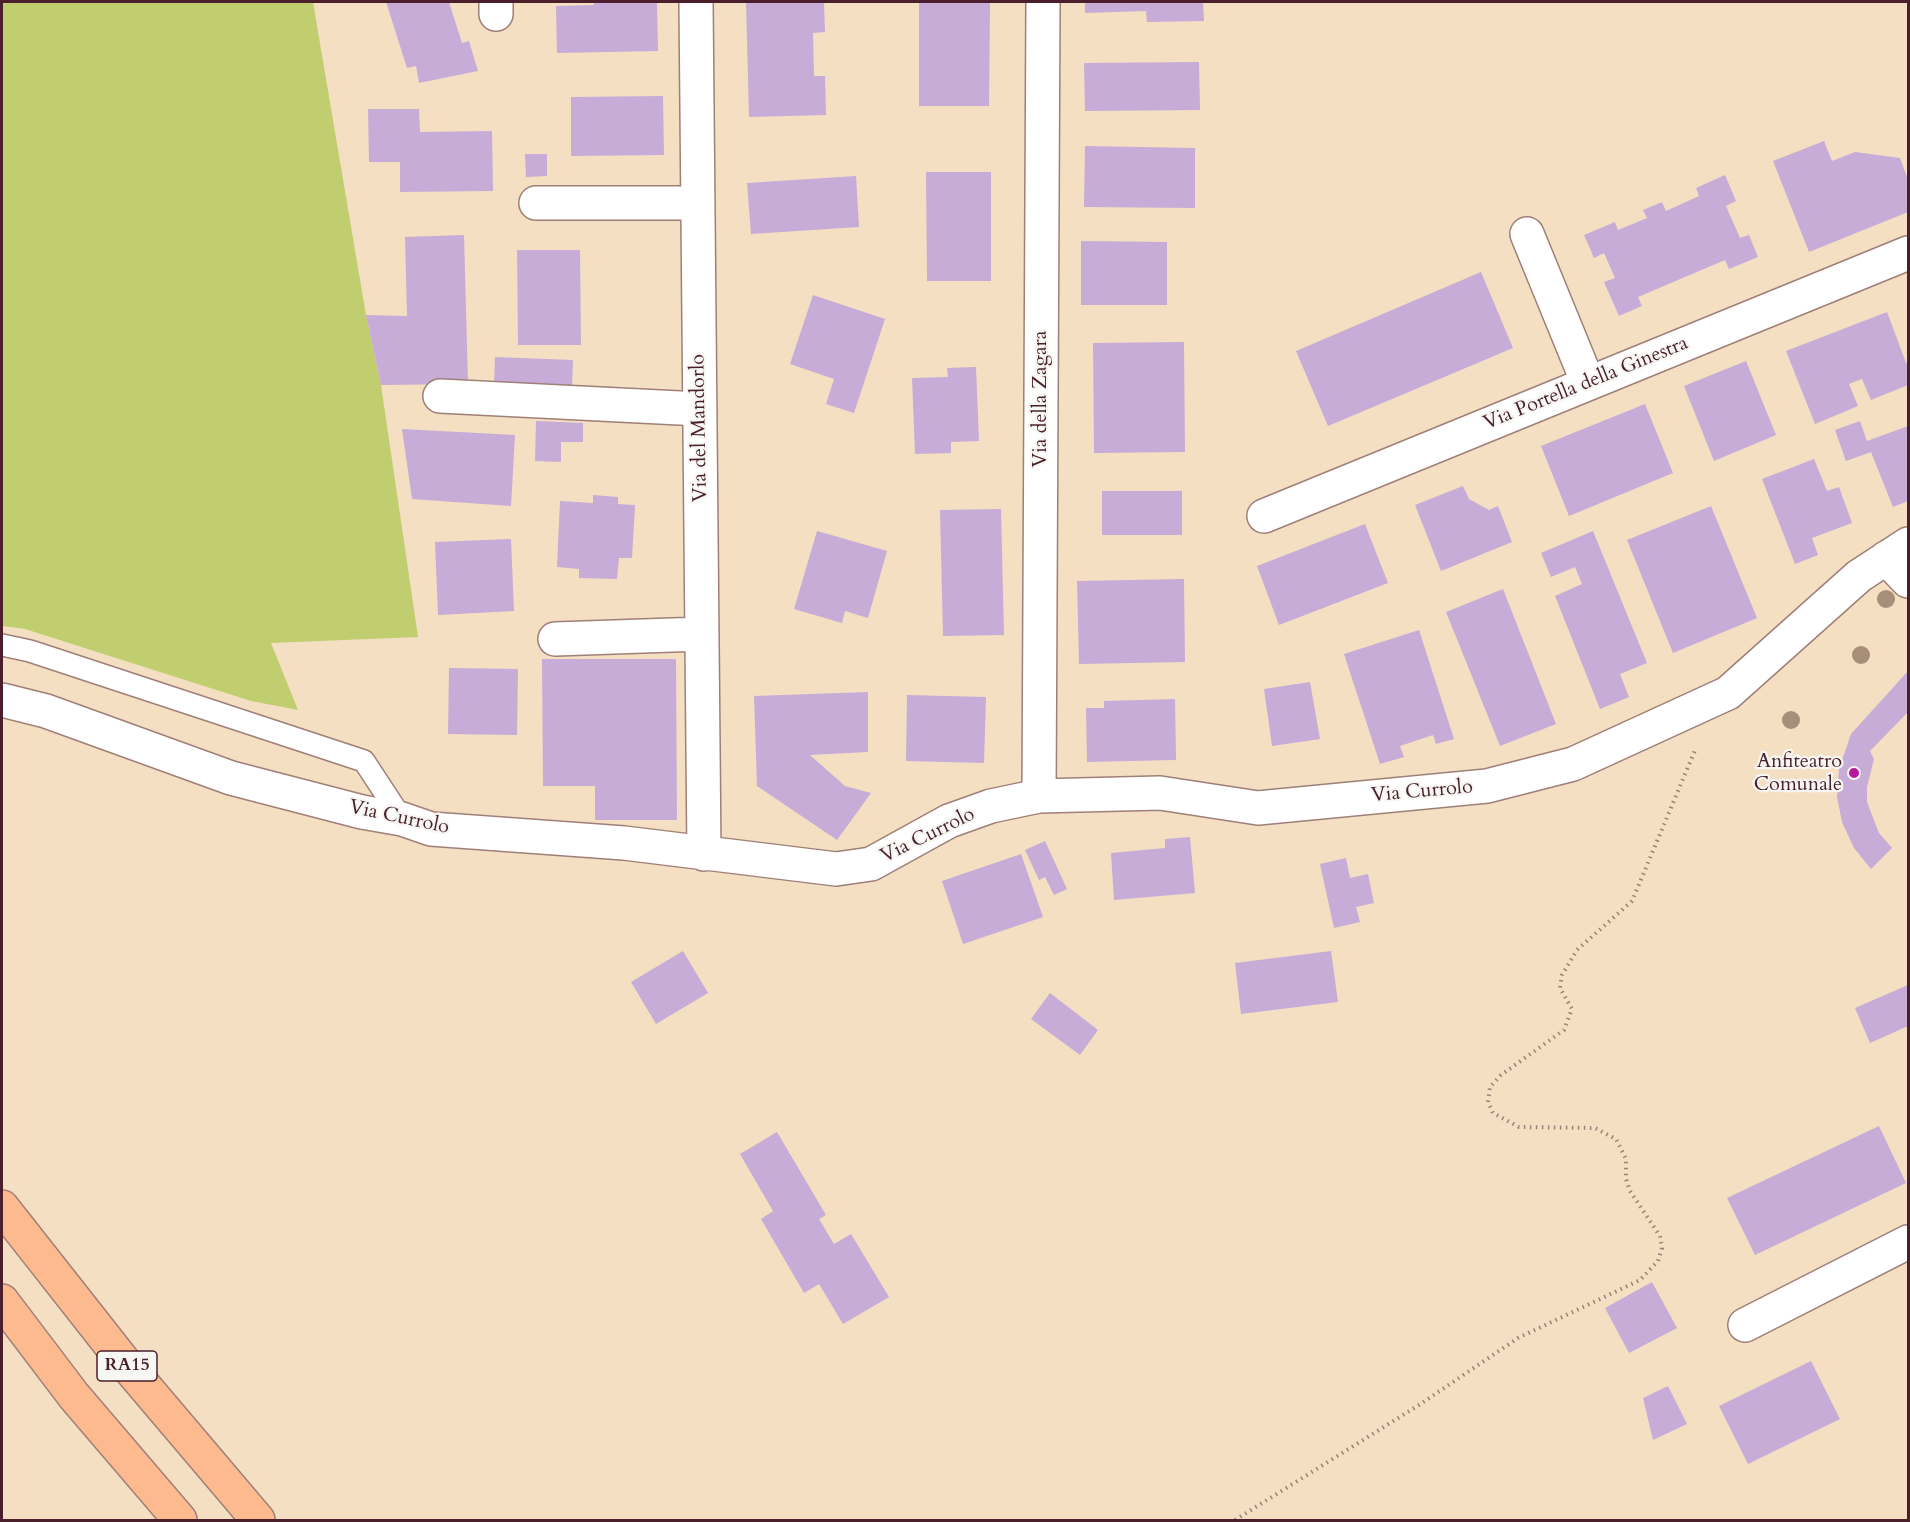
<!DOCTYPE html>
<style>
body{margin:0}
#map{position:relative;width:1910px;height:1522px;overflow:hidden;background:#f4dfc3;font-family:Cardo,serif}
canvas{display:block}
.frame{position:absolute;inset:0;border:3px solid #4a1f2b;pointer-events:none}
</style>
<div id="map">
<canvas width="1910" height="1522"></canvas>
<div class="frame"></div>
</div>
<script>
const ctx = document.querySelector('canvas').getContext('2d');
ctx.lineJoin = 'round';
function paint(path, color) {
  ctx.fillStyle = color;
  ctx.fill(path, 'evenodd');
}
function stroke(path, color, width, dash) {
  ctx.strokeStyle = color;
  ctx.lineWidth = width;
  ctx.lineCap = dash ? 'butt' : 'round';
  ctx.setLineDash(dash || []);
  ctx.stroke(path);
}
function label(font, color, halo, rows, align = 'center') {
  ctx.font = font + ' Cardo,serif';
  ctx.lineWidth = 4.5;
  ctx.setLineDash([]);
  ctx.textBaseline = 'middle';
  ctx.strokeStyle = halo;
  ctx.fillStyle = color;
  for (const [text, x, y, turn = 0] of rows) {
    ctx.save();
    ctx.translate(x, y);
    ctx.rotate((+turn || 0) * Math.PI / 180);
    ctx.textAlign = isNaN(turn) ? turn : align;
    if (halo) ctx.strokeText(text, 0, 0);
    ctx.fillText(text, 0, 0);
    ctx.restore();
  }
}
paint(new Path2D(`
 M2,2H313L366,315L381,385L418,637L271,643L298,710L251,701L25,629L2,626Z`), '#c0ce6f');
paint(new Path2D(`
 M386,2H449L462,43L469,41L478,71L419,83L416,66L407,68Z
 M594,2H657L658,51L557,53L556,6L594,5Z
 M746,2H824L825,32L813,33L814,76H825L826,115L749,117Z
 M919,2H990L989,106H919Z
 M1085,2H1203L1204,21L1147,22L1146,11L1085,13Z
 M1199,62L1200,110L1085,111L1084,63Z
 M663,96L664,155L571,156V97Z
 M368,109H419L420,132L492,131L493,191L400,192V162H369Z
 M1824,141L1832,161L1855,152L1900,158L1908,180V212L1809,252L1773,161Z
 M1085,146L1195,148V208L1084,207Z
 M525,154H547V176L526,177Z
 M926,172H991V281H927Z
 M1725,175L1736,201L1726,206L1740,238L1749,235L1758,257L1729,269L1725,260L1638,297L1642,306L1619,316L1604,282L1615,278L1604,253L1594,258L1584,235L1615,222L1618,230L1647,218L1643,210L1662,202L1666,211L1699,196L1696,188Z
 M856,176L859,227L751,234L747,183Z
 M464,235L468,384L381,385L366,315L407,316L405,237Z
 M1081,241L1167,242V305H1081Z
 M517,250H580L581,345H518Z
 M1481,272L1513,348L1328,426L1296,351Z
 M813,295L885,319L854,413L826,404L834,379L790,364Z
 M1887,312L1908,368V385L1871,400L1862,379L1849,384L1858,406L1815,424L1786,351Z
 M1184,342L1185,452L1094,453L1093,343Z
 M495,357L573,360L572,387L494,384Z
 M1746,361L1776,435L1714,461L1684,386Z
 M976,367L979,441L951,442V453L915,454L912,378L948,377L947,368Z
 M1645,404L1673,473L1569,516L1541,446Z
 M536,421L583,423V442H561V462L535,461Z
 M1860,421L1867,441L1908,426V501L1893,507L1871,452L1846,461L1835,430Z
 M402,429L515,435L511,506L412,499Z
 M1814,459L1827,491L1839,487L1852,523L1812,538L1818,555L1795,564L1762,479Z
 M1463,486L1469,499L1489,510L1498,506L1512,542L1441,571L1415,505Z
 M1102,491H1182V535H1102Z
 M593,495L618,497V504L635,505L632,558H619L617,579L579,578V569L557,567L560,501L593,503Z
 M1711,506L1757,618L1673,653L1627,540Z
 M1001,509L1004,635L943,636L940,510Z
 M1365,524L1388,583L1279,625L1257,566Z
 M817,531L887,551L868,618L845,611L842,623L794,609Z
 M1593,531L1647,663L1620,674L1629,697L1600,709L1555,596L1582,584L1575,567L1551,577L1541,553Z
 M511,539L514,611L438,615L435,542Z
 M1184,579L1185,662L1079,664L1077,581Z
 M1503,589L1556,724L1500,746L1446,612Z
 M1419,630L1454,739L1436,744L1433,735L1400,746L1404,757L1380,764L1344,654Z
 M542,659H676L677,820H595V786H543Z
 M449,668L518,669L517,735L448,734Z
 M1908,671V712L1870,751L1874,759L1867,787V802L1879,833L1892,848L1871,869L1854,848L1842,822L1837,797L1839,769L1851,734Z
 M1310,682L1320,739L1272,746L1264,689Z
 M868,692V752L810,755L845,786L871,793L837,840L757,786L754,696Z
 M907,695L986,697L984,763L906,761Z
 M1175,699L1176,760L1087,762L1086,708H1104V701Z
 M1190,837L1195,893L1114,900L1111,853L1165,848V839Z
 M1045,841L1067,889L1054,895L1045,877L1039,880L1025,850Z
 M1021,854L1043,917L963,944L942,881Z
 M1346,858L1350,878L1368,874L1374,903L1356,907L1360,922L1334,928L1320,864Z
 M683,951L708,993L656,1024L631,982Z
 M1331,951L1338,1002L1241,1014L1235,963Z
 M1908,985V1026L1870,1043L1855,1008Z
 M1050,993L1098,1030L1080,1055L1031,1019Z
 M1879,1126L1906,1183L1755,1255L1727,1198Z
 M777,1132L826,1215L819,1219L834,1244L851,1234L889,1297L843,1324L819,1284L804,1293L761,1219L773,1211L740,1154Z
 M1652,1282L1677,1328L1629,1353L1605,1308Z
 M1811,1361L1840,1419L1748,1464L1719,1406Z
 M1668,1386L1687,1424L1653,1440L1643,1398Z`), '#c6acd7');
const lane = new Path2D(`
 M2,645L30,651L364,761L402,819`);
const street = new Path2D(`
 M496,2V14
 M696,2L704,854
 M536,203H698
 M1527,234L1588,383
 M440,396L700,409
 M1264,516L1908,253
 M1886,558L1908,581
 M555,639L702,634
 M2,700L46,711L231,778L362,812L402,819L431,829L624,843L836,869L871,864L949,821L991,806L1039,796L1160,793L1258,808L1487,786L1573,764L1728,693L1859,576L1908,544
 M1039,796L1043,2
 M1745,1325L1908,1242`);
const highway = new Path2D(`
 M2,1207L124,1362L258,1520
 M2,1301L74,1396L180,1520`);
stroke(lane, '#9f7f77', 24);
stroke(street, '#9f7f77', 36);
stroke(highway, '#9f7f77', 36);
stroke(new Path2D(`
 M1235,1520L1419,1405L1518,1338L1640,1280L1658,1261L1662,1248L1660,1236L1630,1191L1626,1179V1159L1616,1139L1595,1128L1519,1127L1493,1113L1488,1102L1490,1087L1501,1075L1564,1030L1572,1009L1560,988L1562,975L1577,950L1632,901L1696,748`), '#9f7f77', 4, [1.5, 4.5]);
stroke(lane, '#fff', 21);
stroke(street, '#fff', 33);
stroke(highway, '#fcba8e', 33);
ctx.fillStyle = '#a78e79';
for (const [x, y] of [
 [1886,599],
 [1861,655],
 [1791,720]
]) {
  ctx.beginPath();
  ctx.arc(x, y, 9, 0, 2 * Math.PI);
  ctx.fill();
}
for (const [x, y, r, color] of [
 [1854,773,6,"#b5179e"]
]) {
  const dot = new Path2D();
  dot.arc(x, y, r, 0, 2 * Math.PI);
  ctx.fillStyle = color;
  ctx.fill(dot);
  stroke(dot, '#f6f6f2', 2);
}
for (const [x, y, w] of [
 [127,1366,60]
]) {
  const box = new Path2D();
  box.roundRect(x - w / 2, y - 15, w, 30, 4.5);
  ctx.fillStyle = '#f6f6f2';
  ctx.fill(box);
  stroke(box, '#4a1f2b', 1.5);
}
label('bold 18px', '#4a1f2b', null, [
 ["RA15",127,1366]
]);
label('20px', '#4a1f2b', '#f6f6f2', [
 ["Via Portella della Ginestra",1586,384,-22],
 ["Via della Zagara",1041,399,-90],
 ["Via del Mandorlo",700,428,-91],
 ["Via Currolo",1422,792,-5],
 ["Via Currolo",399,818,12],
 ["Via Currolo",928,836,-26]
]);
label('20px', '#4a1f2b', '#f6f6f2', [
 ["Anfiteatro",1842,762],
 ["Comunale",1842,785]
], 'right');
</script>
